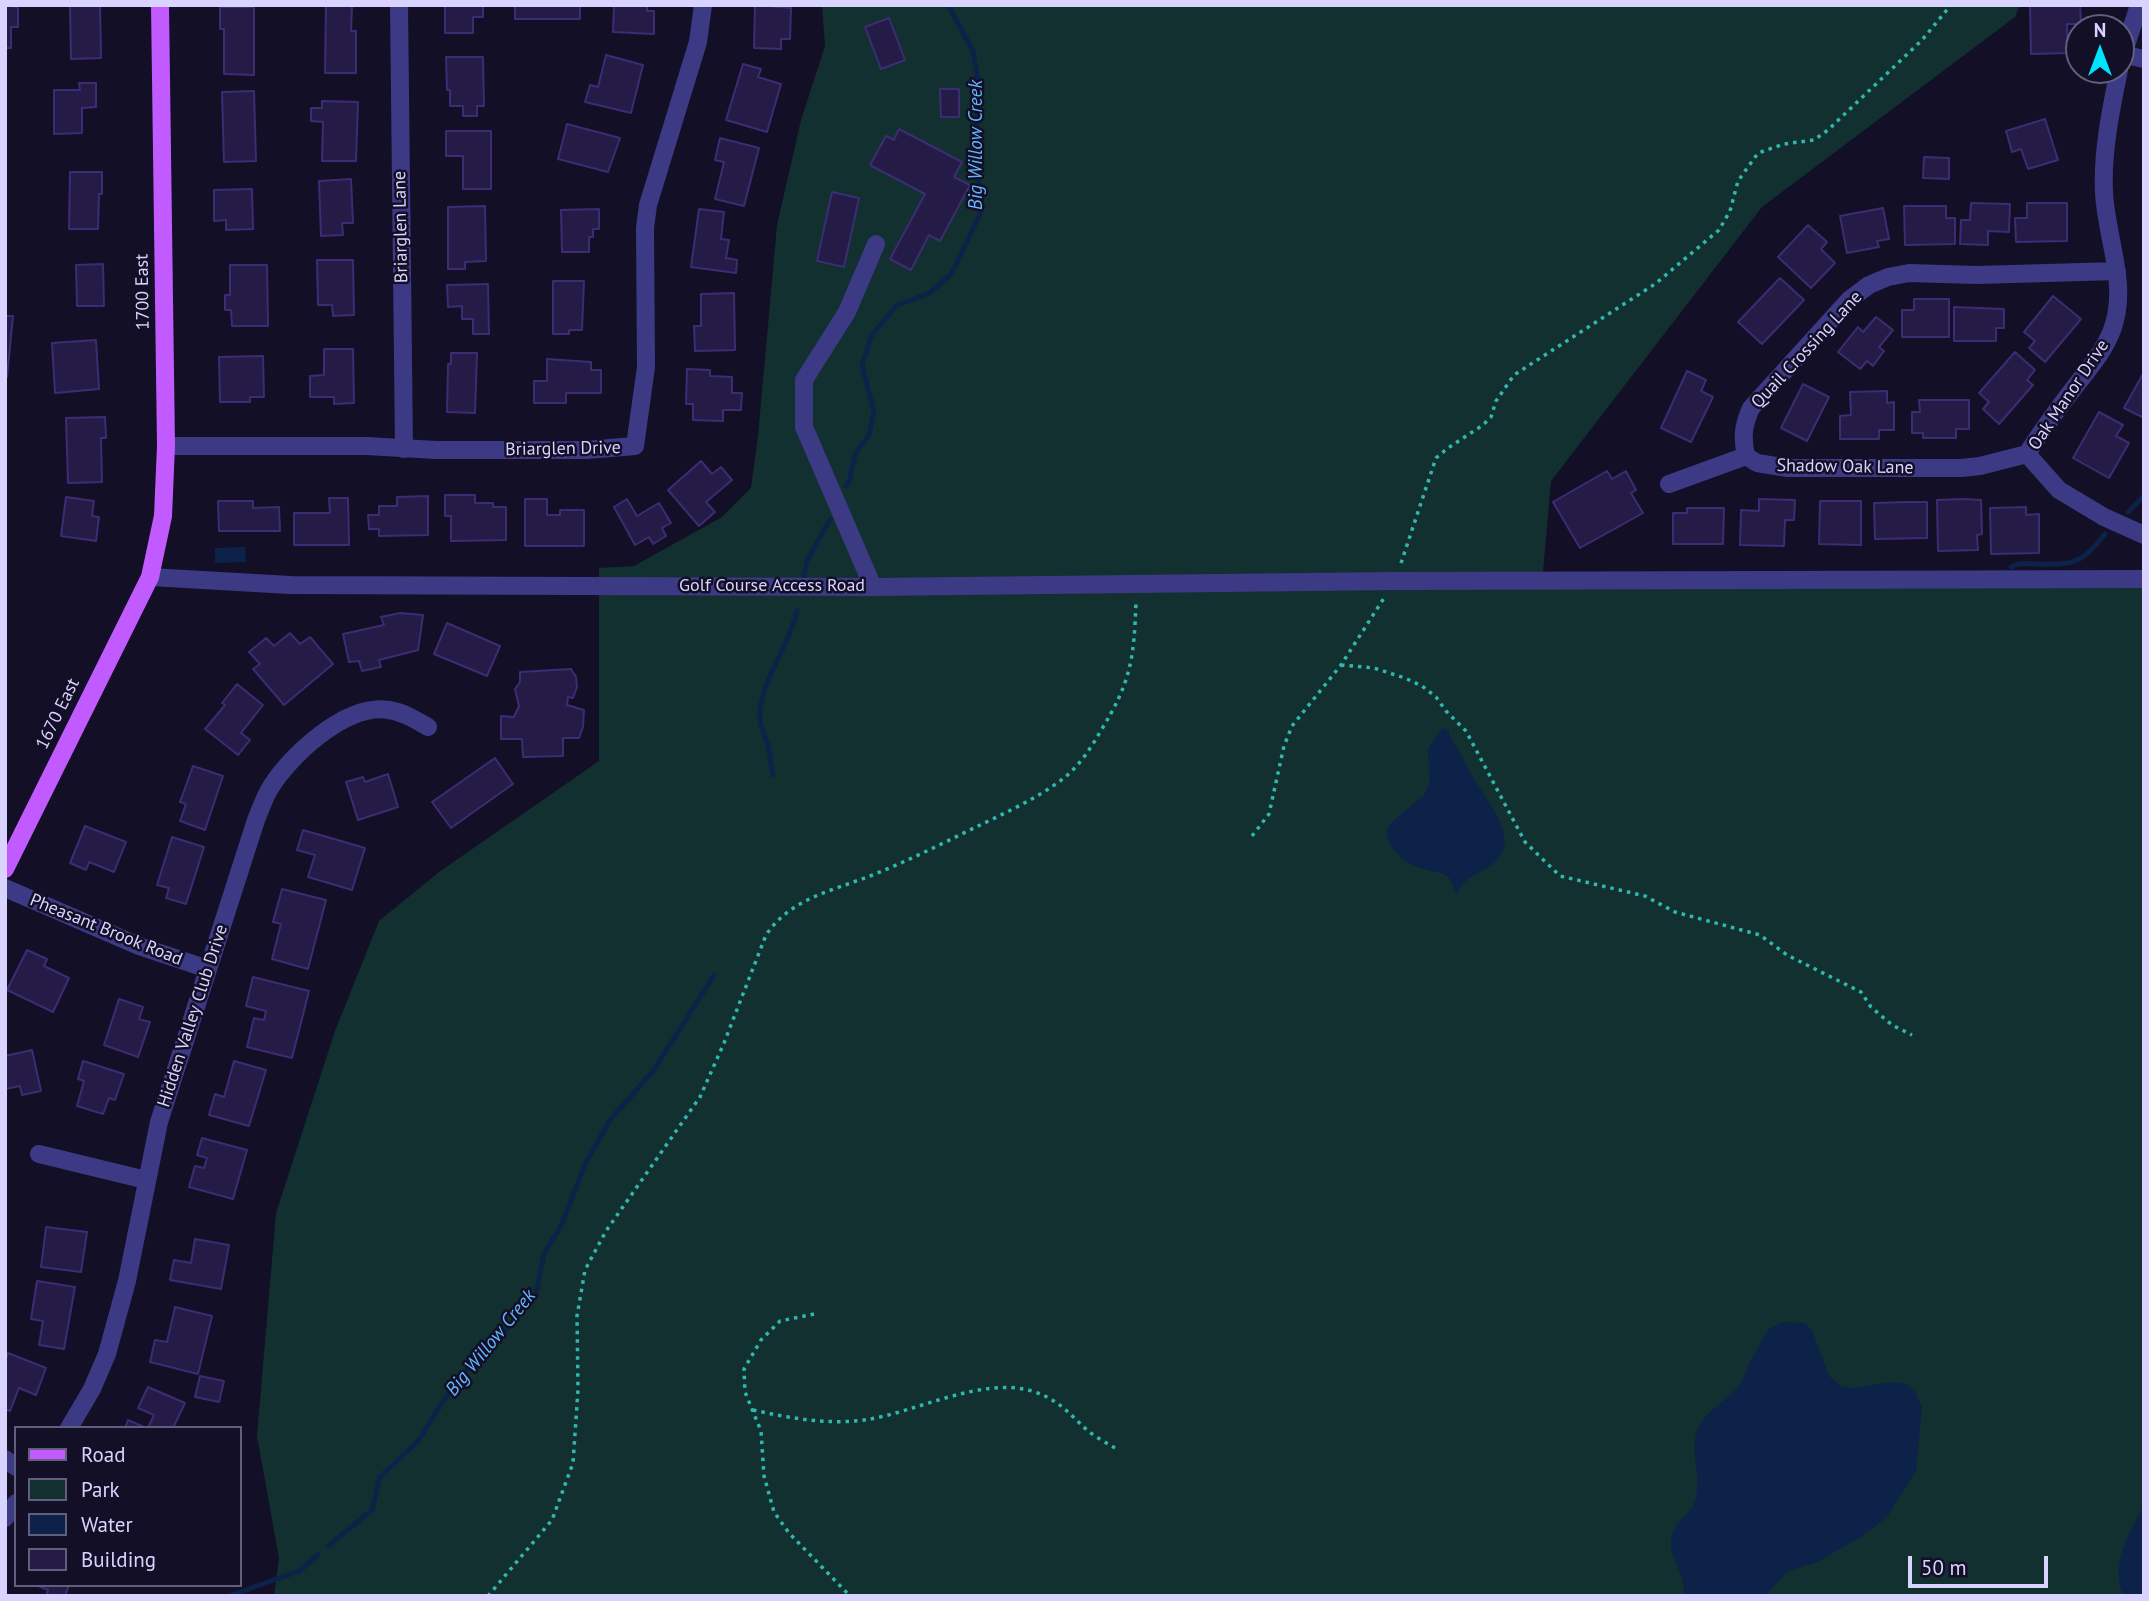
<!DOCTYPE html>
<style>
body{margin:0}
#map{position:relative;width:2149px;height:1601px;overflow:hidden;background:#130f26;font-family:"PT Sans",sans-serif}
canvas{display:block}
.frame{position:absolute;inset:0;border:7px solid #d9d4ff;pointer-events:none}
.legend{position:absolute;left:14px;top:1426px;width:228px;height:161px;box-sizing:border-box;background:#130f26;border:2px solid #625e7d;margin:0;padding:9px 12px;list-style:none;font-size:21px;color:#d9d4ff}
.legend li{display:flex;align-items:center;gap:14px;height:35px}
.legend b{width:35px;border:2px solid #625e7d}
.north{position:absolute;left:2065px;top:14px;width:70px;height:70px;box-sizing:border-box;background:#130f26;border:2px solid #625e7d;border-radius:50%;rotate:0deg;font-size:19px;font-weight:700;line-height:28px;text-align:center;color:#d9d4ff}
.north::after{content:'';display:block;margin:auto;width:24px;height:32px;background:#00e5ff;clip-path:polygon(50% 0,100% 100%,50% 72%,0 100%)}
.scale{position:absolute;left:1908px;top:1556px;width:140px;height:32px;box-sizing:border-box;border:4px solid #d9d4ff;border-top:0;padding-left:9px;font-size:21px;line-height:24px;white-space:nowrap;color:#d9d4ff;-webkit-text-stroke:5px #130f26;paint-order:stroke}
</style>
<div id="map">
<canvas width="2149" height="1601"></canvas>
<div class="frame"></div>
<ul class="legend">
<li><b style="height:9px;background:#c25bff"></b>Road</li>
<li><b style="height:19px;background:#12302f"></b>Park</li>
<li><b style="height:19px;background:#0c2248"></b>Water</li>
<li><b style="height:19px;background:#241b47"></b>Building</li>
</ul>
<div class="north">N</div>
<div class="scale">50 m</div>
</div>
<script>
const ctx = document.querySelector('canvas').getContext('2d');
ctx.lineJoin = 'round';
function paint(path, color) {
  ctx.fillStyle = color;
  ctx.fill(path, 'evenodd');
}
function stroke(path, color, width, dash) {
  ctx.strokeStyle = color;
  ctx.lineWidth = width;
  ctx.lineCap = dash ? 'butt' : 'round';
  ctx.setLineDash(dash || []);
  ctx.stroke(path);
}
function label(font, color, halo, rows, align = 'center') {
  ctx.font = font + ' "PT Sans",sans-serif';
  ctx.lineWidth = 5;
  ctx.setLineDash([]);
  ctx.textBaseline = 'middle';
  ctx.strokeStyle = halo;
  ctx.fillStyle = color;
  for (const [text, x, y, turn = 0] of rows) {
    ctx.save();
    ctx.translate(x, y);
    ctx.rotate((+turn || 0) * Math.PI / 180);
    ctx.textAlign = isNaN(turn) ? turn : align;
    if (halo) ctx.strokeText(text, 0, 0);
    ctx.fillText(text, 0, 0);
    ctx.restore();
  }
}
paint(new Path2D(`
 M822,5H2020L2015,17L1762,207L1551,481L1543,572L2144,571V1596H274L279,1558L257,1436L276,1213L335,1031L379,921L439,872L599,761V568L634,566L722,517L751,488L758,436L777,225L801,120L825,46Z`), '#12302f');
paint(new Path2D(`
 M245,547L246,562L215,563V548Z
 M1442,728L1449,730V734C1458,748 1465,763 1473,777C1485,799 1519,834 1498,859C1485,874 1468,872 1457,893L1454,892C1453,887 1452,881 1448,877C1443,872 1433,872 1427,870C1406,865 1389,852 1386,831L1392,822L1424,795L1430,781L1428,749Z
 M1783,1322L1805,1323L1812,1330L1829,1376L1841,1386L1854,1388L1891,1382L1907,1384L1916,1393L1922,1408L1916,1471L1887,1517L1861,1537L1817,1562L1787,1572L1765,1596H1684C1686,1572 1669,1560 1671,1540C1672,1522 1691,1515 1695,1500C1703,1477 1689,1454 1697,1431C1704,1412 1724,1402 1737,1388C1743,1382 1745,1372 1749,1364C1754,1354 1759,1345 1765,1336L1770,1328Z
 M2144,1506V1596H2124C2109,1572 2129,1528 2144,1506Z`), '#0c2248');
stroke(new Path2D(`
 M846,486L850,479L855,454L869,435L874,412L862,366L871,336L897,305L928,294L951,275L980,214L977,135L979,87L973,51L948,5
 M2128,512L2144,496
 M2011,567C2019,562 2028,564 2038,564C2074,565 2083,563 2105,534
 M803,580L807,561L830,519
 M773,775C771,764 770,752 767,742C765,735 761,728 760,721C757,684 790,646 797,611
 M328,1546L372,1510L380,1477L418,1441L456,1381L499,1338L536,1294L544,1254L561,1226L586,1162L610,1120L654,1070L714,975
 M229,1596L299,1571L318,1555`), '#0c2248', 5);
const building = new Path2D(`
 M5,5L18,7V27H11V48H5Z
 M70,5H100L101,58L71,59Z
 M326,5H352L351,31H356V73H325Z
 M445,5H483V17H473V33H445Z
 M515,5H580V19H515Z
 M614,5H647V11H654V34L613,32Z
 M755,5L791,8L790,39H781V49L754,48Z
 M2030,5H2080L2081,24H2067L2068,53L2031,54Z
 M220,7H254V75L224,74V29H220Z
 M889,18L905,60L881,69L865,27Z
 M606,55L643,65L631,113L585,102L590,85L598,87Z
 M446,57H483L484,106H477V116H463V106H450V90H447Z
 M743,64L761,69L758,77L781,84L767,132L726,120Z
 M79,83H96V107L82,108V133L54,134V90H80Z
 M940,89H959V117H941Z
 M254,91L256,161L224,162L222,92Z
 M322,101L358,102L356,161H322L323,122L311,121V108H322Z
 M2045,119L2058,160L2028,169L2021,149L2012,152L2006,131Z
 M567,124L620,138L608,172L558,159Z
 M899,129L962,162L954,177L970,185L940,241L929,235L911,270L890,259L925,194L870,165L886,136L894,140Z
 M446,131H491V189H463V156H446Z
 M720,138L759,148L744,206L715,199L724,162L715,160Z
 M1924,157L1949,158V179L1923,178Z
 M70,172H102V194H99L98,229H69Z
 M351,179L353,223H342L343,235L321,236L319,181Z
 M252,189L253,229L226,230V220L214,221V190Z
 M832,192L859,198L844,267L817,261Z
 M1971,203L2010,204L2009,232L1988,231V245L1960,244L1961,220H1970Z
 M2027,203H2067V241L2016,242L2015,218H2027Z
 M485,206L486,261L465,262V269H448V207Z
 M1904,206H1946V218H1955V244L1905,245Z
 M1883,208L1889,239L1877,241L1879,247L1847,253L1840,216Z
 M599,209V229H593V237H589V252H562L561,210Z
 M699,209L724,212L721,239L729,240L726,258L737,260L736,273L691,267Z
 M1808,225L1827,242L1821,249L1835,263L1811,288L1778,257Z
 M317,260H353L354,315L333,316L332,305H318Z
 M103,264L104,306H77L76,265Z
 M230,265H267L268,326H232L231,310H225V295H230Z
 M1780,278L1804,300L1762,344L1738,322Z
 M553,281H584L582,330H569V334H553Z
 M488,284L489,334H473V319H462V306L448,307L447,285Z
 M734,293L735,350L695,351L694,326H701V294Z
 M2053,296L2081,319L2045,362L2029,348L2035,341L2024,332Z
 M1914,299H1949V337H1902V310H1914Z
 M1954,307L2004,309V328H1996V341H1954Z
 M5,316H13L7,377H5Z
 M1876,317L1893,330L1879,347L1884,351L1873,366L1867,361L1860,369L1838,352L1858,327L1863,332Z
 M96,340L99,389L55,393L52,343Z
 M324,349H353L354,403L334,404V397H310V376L324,375Z
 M2015,352L2035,370L2027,380L2033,385L1999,424L1983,409L1989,402L1979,393Z
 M451,353H477L475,413L447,412L448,364H451Z
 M263,356L264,397H250V402H220L219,357Z
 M547,359L591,362V370H601V393H566V403H534V381H547Z
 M687,369L710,370V376L732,377V393H742L741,410H723V421L693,420V404H686Z
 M1687,371L1706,380L1701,391L1713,397L1691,442L1661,428Z
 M2144,372V418L2124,408Z
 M1803,384L1829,397L1807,441L1781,428Z
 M1887,391V403L1894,402V430H1879V439H1840V416L1851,415L1850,392Z
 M1919,400H1969V429H1956V438H1923V433H1912V412H1920Z
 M2099,412L2123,425L2116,436L2129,443L2109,478L2073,458Z
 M105,417L106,438H101L102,482L68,483L66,418Z
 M701,461L712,474L721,467L732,480L706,502L715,512L699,526L668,490Z
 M1607,471L1612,479L1626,471L1636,490L1631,493L1643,513L1580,548L1553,502Z
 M445,495H475V503H493V507H506V540L451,541V516H445Z
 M428,496V535L379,536V529H369L368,515H379V506H397V497Z
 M66,497L94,501L92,516L99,517L96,541L61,536Z
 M329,498H348L349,545H294V513H330Z
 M525,499H547V515H560V510H584V546H525Z
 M627,499L637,516L659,503L671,523L662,528L666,536L653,544L649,537L635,545L614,507Z
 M1759,499L1795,500L1794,520H1785L1784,546L1740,545L1741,510L1759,511Z
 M1964,499L1981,500L1982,534L1977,535L1978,550L1938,551L1937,500Z
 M218,501H253V508L279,507L280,531H219Z
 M1820,501H1861V545L1819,544Z
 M1908,502H1927V538L1875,539L1874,503Z
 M2026,507V515L2039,514V553L1991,554L1990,508Z
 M1687,508H1724L1723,544H1673V513H1687Z
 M400,613L423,615L418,650L379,660L381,667L362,671L359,661L349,662L343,634L384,625L381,617Z
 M447,623L500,646L487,676L434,654Z
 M290,633L300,644L310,637L333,664L284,705L253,669L260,664L249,652L266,638L274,646Z
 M571,669L576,677L577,687L573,698L568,697L567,705L584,710L583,727L579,738H563V756L523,757L522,739H501V716L514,717L519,706L515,689L520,682V672Z
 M237,684L263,705L241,733L250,740L238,755L205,729L225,705L222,703Z
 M495,758L513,784L451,828L432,802Z
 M193,766L223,776L205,830L180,821L186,804L180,802Z
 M388,774L398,807L358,820L346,782L363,777L365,782Z
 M85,826L126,842L114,872L89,862L86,870L70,863Z
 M303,830L365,848L352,890L308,877L315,855L297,850Z
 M172,837L204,847L186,904L166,898L169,888L157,885Z
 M282,889L326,900L308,969L272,959L281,924L273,922Z
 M27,950L47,959L44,966L69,978L53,1012L7,990Z
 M253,977L309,991L292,1058L247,1047L254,1018L264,1020L266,1011L246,1006Z
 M119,999L143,1007L139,1019L150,1022L138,1057L104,1045Z
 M32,1050L41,1091L22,1095L20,1086L5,1089V1056Z
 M83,1061L124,1074L115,1100L109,1098L103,1114L77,1106L84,1081L78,1079Z
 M234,1061L266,1070L249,1126L209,1115L215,1094L224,1097Z
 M202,1138L247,1150L233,1199L189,1187L195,1166L204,1168L207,1158L197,1155Z
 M46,1227L87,1232L81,1272L41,1267Z
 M195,1239L229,1245L221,1289L170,1280L174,1260L191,1263Z
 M37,1281L75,1287L64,1349L39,1345L43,1321L31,1319Z
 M175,1307L212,1316L198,1374L150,1362L155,1340L167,1342Z
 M8,1353L46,1368L36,1395L19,1388L10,1411L5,1409V1362Z
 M200,1376L224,1381L219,1402L195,1397Z
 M148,1387L185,1403L173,1428H148L154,1415L138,1408Z
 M128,1420L146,1428H125Z
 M36,1585H69L65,1596H46L48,1590Z`);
paint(building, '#241b47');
stroke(building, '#3b2d73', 2);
stroke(new Path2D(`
 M1401,563L1436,458L1448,448L1483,425L1491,417L1496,401L1514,375L1655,284L1719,230L1730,211L1738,181L1758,153L1784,144L1814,140L1828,130L1922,40L1951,5
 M1341,665L1374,668L1405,678L1422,686L1436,697L1446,711L1466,731L1525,842L1560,876L1645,896L1675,912L1760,935L1787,955L1861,992L1871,1007L1892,1025L1912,1035
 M1252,836L1269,814L1284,746L1292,726L1341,665L1384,598
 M814,1314L780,1321L761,1340L744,1369L745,1392L761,1431L764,1476L774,1512L789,1533L850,1596
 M753,1410C790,1418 826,1425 864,1420C915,1413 981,1376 1032,1391C1060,1400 1068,1413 1088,1431C1096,1437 1106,1443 1115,1448
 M488,1596L552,1520L573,1463L578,1390L577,1316L585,1270L606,1231L700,1097L724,1043L766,935C790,899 831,891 870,876C906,862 941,844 976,827C1005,813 1038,798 1064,778C1079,766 1091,748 1100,732C1131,682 1134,659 1136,602`), '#2fb8b0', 3.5, [3.5, 5]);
stroke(new Path2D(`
 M399,5L404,449
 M2122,54L2144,59
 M2121,61L2139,5
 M166,446H367L436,450H586L635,446L646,367L645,228L648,205L698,42L703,5
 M2027,454C2042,430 2059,407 2077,384C2090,367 2104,351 2112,330C2129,285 2106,238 2104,192C2102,152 2111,109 2119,70
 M2027,454L2059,490L2104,517L2144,535
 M1746,456C1742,437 1743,426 1751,408L1849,300L1869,285L1888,277L1909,273L1977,275L2117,271
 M1669,484L1746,456L1757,463L1788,468H1961L1980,466L2027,454
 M150,577L290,585L873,587L1394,581L2144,579
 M873,587L804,427V380L847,312L876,244
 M5,888L139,946L208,969
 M39,1154L146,1180
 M69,1428L92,1389L107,1354L127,1281L159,1122L256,820C260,810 264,799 269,790C289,756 346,703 389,710C403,712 416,720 428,727
 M5,1459L16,1467
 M5,1518L16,1503`), '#3d3a85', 18);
stroke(new Path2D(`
 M5,869L150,577L163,516L166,446L160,5`), '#c25bff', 18);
label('18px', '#d9d4ff', '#130f26', [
 ["Briarglen Lane",401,227,-91],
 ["1700 East",143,292,-91],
 ["Quail Crossing Lane",1807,350,-47],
 ["Oak Manor Drive",2069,395,-56],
 ["Briarglen Drive",563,449,-1],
 ["Shadow Oak Lane",1845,467,1],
 ["Golf Course Access Road",772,586],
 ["1670 East",58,714,-64],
 ["Pheasant Brook Road",106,930,22],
 ["Hidden Valley Club Drive",193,1016,-72]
]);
label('italic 19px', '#62b6ff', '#130f26', [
 ["Big Willow Creek",977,145,-90],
 ["Big Willow Creek",491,1343,-51]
]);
</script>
